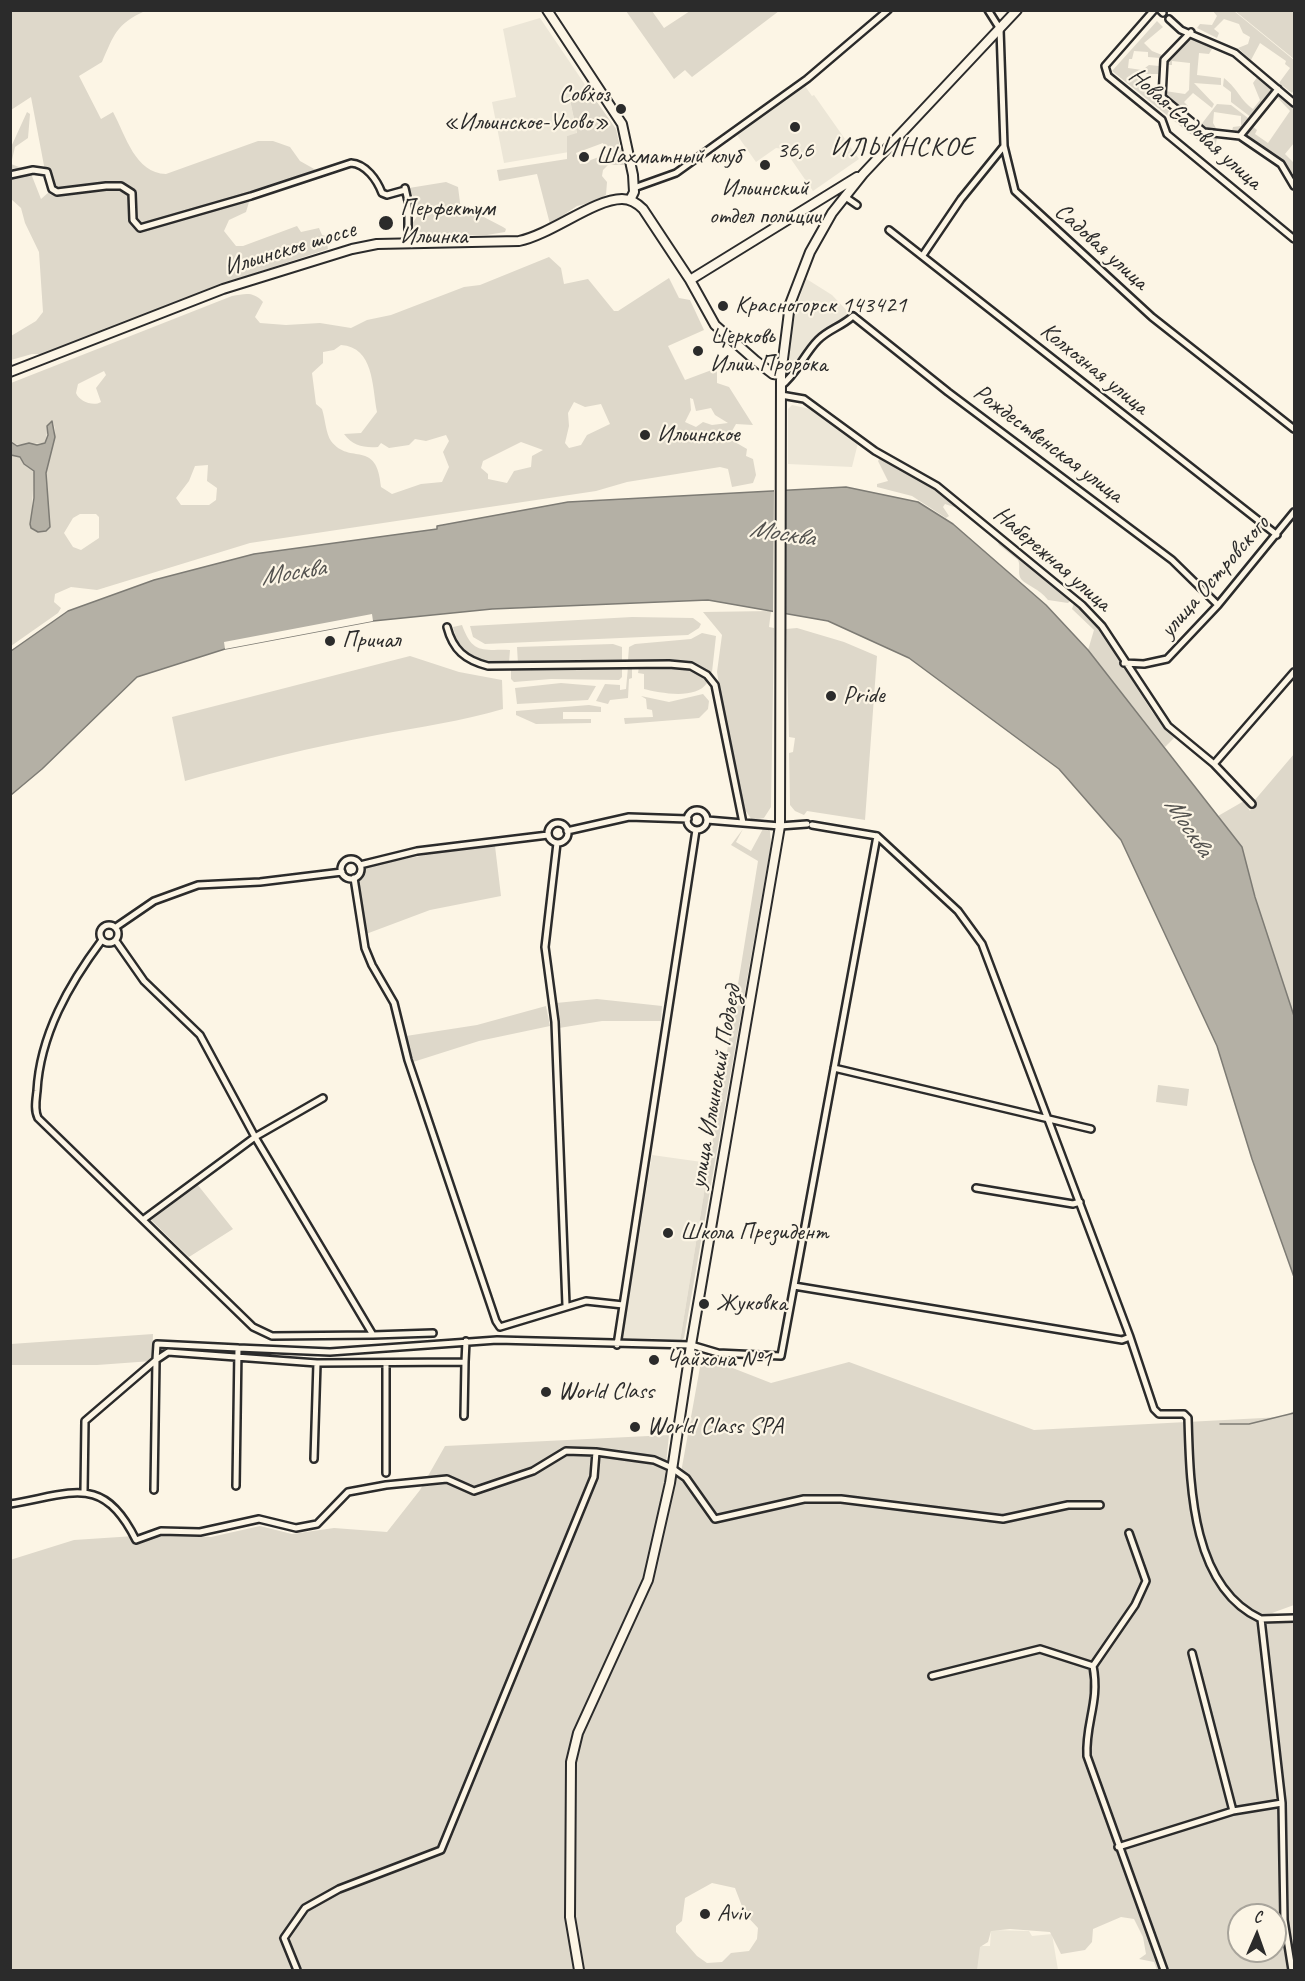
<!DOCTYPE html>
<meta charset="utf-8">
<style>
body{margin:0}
#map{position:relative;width:1305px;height:1981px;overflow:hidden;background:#fcf5e5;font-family:Caveat,sans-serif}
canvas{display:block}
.frame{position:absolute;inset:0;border:12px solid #2b2b2b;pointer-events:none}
.north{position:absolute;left:1227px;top:1903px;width:60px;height:60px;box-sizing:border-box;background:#fcf5e5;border:2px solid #a8a49b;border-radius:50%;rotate:2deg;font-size:16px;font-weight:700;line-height:24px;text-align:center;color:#2b2b2b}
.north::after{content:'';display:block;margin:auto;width:21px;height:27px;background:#2b2b2b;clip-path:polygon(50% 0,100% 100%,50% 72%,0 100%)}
</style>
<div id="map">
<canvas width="1305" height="1981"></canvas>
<div class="frame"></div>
<div class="north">С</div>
</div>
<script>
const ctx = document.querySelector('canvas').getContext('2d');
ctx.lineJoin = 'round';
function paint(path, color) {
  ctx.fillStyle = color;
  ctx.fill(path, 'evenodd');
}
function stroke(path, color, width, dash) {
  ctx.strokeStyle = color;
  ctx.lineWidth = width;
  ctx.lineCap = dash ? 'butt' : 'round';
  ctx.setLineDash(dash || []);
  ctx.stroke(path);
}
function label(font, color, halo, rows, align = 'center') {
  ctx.font = font + ' Caveat,sans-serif';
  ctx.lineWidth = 4.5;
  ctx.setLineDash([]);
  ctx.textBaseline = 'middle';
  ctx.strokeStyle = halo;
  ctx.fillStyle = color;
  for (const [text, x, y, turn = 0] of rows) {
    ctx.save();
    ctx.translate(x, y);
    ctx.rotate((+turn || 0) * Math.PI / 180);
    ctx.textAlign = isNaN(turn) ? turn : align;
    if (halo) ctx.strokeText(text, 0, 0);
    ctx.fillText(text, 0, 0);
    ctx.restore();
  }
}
paint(new Path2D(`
 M540,18L590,92L570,100L577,134L567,136L569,152L504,163L492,102L516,97L503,29Z
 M805,86L812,96L814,95L859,159L813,191L784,149L776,148L756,162L737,135Z
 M805,278L832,295L851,315L841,327L828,328L816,340L790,375V336Z
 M792,405L810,409L858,443L852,467L788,464V409Z
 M652,1155L709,1163L680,1341L622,1340Z
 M991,1930L1029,1931L1032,1936L1052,1934L1058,1970H974L977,1946H990Z`), '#ece6d7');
paint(new Path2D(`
 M11,11H145C116,24 114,35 102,62L79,76L101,119L113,112C126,136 135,173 166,174L258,141H273L290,147L300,161L316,170L252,192L246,212L229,220L224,231L236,246H243L297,226L301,232L319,228L322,235L326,236L328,249L219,285L47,354H32L11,360V336L36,321L43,312L39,252L25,223L21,208L11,199V147L27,112L30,114L28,138L15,147L11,164L30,171L41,199L49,192L31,97L11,110Z
 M626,11H652L664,28L690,11H779L692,77L685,70L674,79Z
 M1213,11H1234L1294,60V90L1292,93L1279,83L1290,68L1285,64L1286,61L1260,43L1251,60L1238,48L1248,44L1250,37L1243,33L1239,24L1224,19L1214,29L1219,33L1217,38L1197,28L1200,24L1212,25L1217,16Z
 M1235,11H1294V59Z
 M1157,21L1163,27L1144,43L1152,51L1162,55L1160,58L1148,57V52L1134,51L1132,59H1129L1128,68L1142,70L1149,65L1159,66L1158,74H1142L1143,91L1159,93V103L1199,135L1217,138L1214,153L1112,71Z
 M1194,37L1213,47L1209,54L1199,53L1197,75L1221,78V85L1194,83L1214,104L1212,108L1193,93L1184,102L1188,106L1183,112L1166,99L1165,91L1185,94L1189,90L1190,63L1172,61V65H1167V60L1188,38Z
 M1258,76L1273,89V92L1252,118L1231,102V92L1223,86L1224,78C1239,90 1240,100 1253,109L1260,100L1253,83Z
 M590,92L616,129L624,165H608L603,170L602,176L607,182L606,195L593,202L577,206L550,224L537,174L499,181L497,170L567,159V136L577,133L570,100ZM603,143L607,154L580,164L576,153Z
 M1279,94L1294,108V143L1285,154L1294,163V172L1291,174L1283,162L1246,137L1252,126L1257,130L1255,134L1268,143L1290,111L1276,96Z
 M1217,104L1231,105L1248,118L1241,133L1232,131L1233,127L1241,126V116L1214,112L1213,123L1217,130L1200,126Z
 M446,182L458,187L461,210L478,208L480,215L503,227L506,229L505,232L487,235L414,236L412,224L420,212L409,188Z
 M549,257L561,268L564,284L588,279L614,311H618L669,278L679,298L690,300L704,330L668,346L685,380L717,368V383L729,387L753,425L736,424L728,438L747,449L746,456L753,459L756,475L753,483L732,487L728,469L720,467L627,482L596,491L250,543L97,590L71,587L55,594L54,602L61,608L58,613L11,646V455L20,457L34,471L31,528L50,527C48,509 44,486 46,468C48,453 61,436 52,421L49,423L45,443L13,445L10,442L11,383L232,296C245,294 253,291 263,302L255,317L260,323L286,325L320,323L351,328L367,320L391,315L464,287L480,285ZM341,345C374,347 372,386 377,412L361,433L344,434C353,446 364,448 378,447L381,443L389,448L409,445L415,439L426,441L446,435L449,441L443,452L449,467L442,482L421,484L392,494L381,487C377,438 350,466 331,441C326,434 325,418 322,409L316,404L312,373L323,363V352L334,350ZM104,371L106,375L96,388L101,402C93,407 79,401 76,393L78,384ZM690,398L693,399L696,411L711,408L715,415L728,423L712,425L703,422L696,427L685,422L691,410ZM574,402L585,407L601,404L610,424L587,435L581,445L569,448L565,443L569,426L568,413ZM521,442L543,450L532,456L531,467L514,471L507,483L488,479V474L481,468L483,461ZM208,465L207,481L217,488L216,500L209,505H181L176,498L189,481L195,466ZM80,514H96L99,517V538L81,550L73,547L64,533L73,518Z
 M880,458L943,494L963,510L945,504L943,507L949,516L946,518L912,496L877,487V484L888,481L878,461Z
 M995,536L1070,601L1068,603L1048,600C1039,588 1027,586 1021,579C1017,573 1021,566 1018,560L999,545Z
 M1074,603L1096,622L1152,712L1174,738L1165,747L1088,650L1094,630L1072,609Z
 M771,611L769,627L774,628L771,807L764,818L752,820L745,810L720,691L717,672L722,635L703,612Z
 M632,617L693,618L701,624L699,628L688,635L485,644L473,637L470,626Z
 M462,625C473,655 482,649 510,650L509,663C480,663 460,657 453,627Z
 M797,628L844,642L877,656L865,820L807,811L804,815L795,811L790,805L789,753L793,752L795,738L789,737L786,629Z
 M702,633L716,636L712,672L676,661L628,660L629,647L635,644L691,639Z
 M613,644L622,647V660L518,664L517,647Z
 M410,656L459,672L502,680L503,709C462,721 420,727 377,735C312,747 248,763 185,781L172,717Z
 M622,667V677L619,680L551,679L514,682L511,679V670Z
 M628,667L632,668V678L629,679L628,698L610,700L608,704L596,701L605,684L620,685V690L626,689Z
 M639,667C658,667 698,661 707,683C696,700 660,693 644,689V674L638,673Z
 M561,683L596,686L588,700L517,704L515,688Z
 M703,694L709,701L708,709L699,718L625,724L624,718L653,717L652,710L647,709L646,699L641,696L669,702Z
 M589,705L601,707V712H563V719H591V723L536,724L516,715V711Z
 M1294,754V1016L1255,897L1242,847L1218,816L1244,801L1250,811L1254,801Z
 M764,827L770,831L771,844L684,1338L680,1341L758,861L731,845L743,829L736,842L751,851Z
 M495,846L501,896L430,910L366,934L357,882L363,876L364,867L436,853Z
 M597,999L662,1006L661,1021H602L559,1028L556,1003Z
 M546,1006L550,1026L479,1041L413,1062L406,1036L477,1025Z
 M1158,1085L1189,1089L1187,1106L1156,1102Z
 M197,1184L233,1229L189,1257L150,1219Z
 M153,1334L152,1361L97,1365H11V1344Z
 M702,1356L771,1383L849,1362L1034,1430L1282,1417L1294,1411V1605L1272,1613L1294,1617V1970H1157L1154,1962L1139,1959L1146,1954L1143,1937L1134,1919L1121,1917L1093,1929L1092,1942L1085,1950L1061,1954L1050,1932L1010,1929L991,1931L988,1942L980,1947L977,1970H11L10,1560L74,1540L165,1534L211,1537L260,1526L292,1534L334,1528L387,1532L420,1490L445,1446L669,1435L665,1473L680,1478ZM712,1883L735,1888L745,1914L758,1928L757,1939L749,1951L731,1953L722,1962L707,1963L697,1956L676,1932V1926L682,1921L685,1898ZM1239,1915H1275V1951H1239Z`), '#ded8ca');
const water = new Path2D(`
 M52,421L55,437L46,473L50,527L46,531L38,532L31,528L30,524L34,498V471L24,464L20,457L11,455V442L17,446L29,443L37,445L45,443L48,435L47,426Z
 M846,487L918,502L953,524L1046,605L1088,650L1242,847L1255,897L1294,1016V1277L1252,1159L1217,1046L1121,840L1059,769L909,658L828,621L708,600L492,609L373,621L225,649L137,677L42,769L11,795V651L68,611L154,580L254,554L437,529V526L568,502Z`);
paint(water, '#b4b0a5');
stroke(water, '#7d7b74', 1.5);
paint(new Path2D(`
 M786,488L785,616L773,614L774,489Z
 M372,614L373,621L225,649L224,642Z`), '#fcf5e5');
stroke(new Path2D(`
 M1220,1424H1249L1294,1413`), '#7d7b74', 1.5);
const street = new Path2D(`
 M988,10L1000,29L1004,146L1015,191L1152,317L1294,429
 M1154,10L1105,66L1108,76L1162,120L1167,134L1294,239
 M1160,10L1163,13
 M1169,19L1181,30L1235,53L1294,103
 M1191,32L1164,60L1162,97L1204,132L1240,136L1281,164L1294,186
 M1240,136L1278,89
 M10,175L33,170L47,172L52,189L57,192L106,186H121L132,193L133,220L140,228L251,196L351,163C366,164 377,180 382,193L387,195L405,190
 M405,188L408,201V243
 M634,188L676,173L807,79L888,10
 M844,196L857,205
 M889,230L1277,535
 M923,255L961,199L1004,146
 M781,386C797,374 804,354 818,340C829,329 841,327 853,316L948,392L1172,560L1218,605
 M781,395L804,399L875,451L937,486L1082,605L1102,626L1168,726L1214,764L1252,804
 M447,627C453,650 465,660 488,666L669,664L691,666L707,675L715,685L743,823L780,826L807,824
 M1124,663L1144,664L1167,659L1218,605L1294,512
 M1214,764L1294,672
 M687 820a10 10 0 1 1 20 0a10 10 0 1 1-20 0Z
 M707,820L743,823
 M548 833a10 10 0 1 1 20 0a10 10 0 1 1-20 0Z
 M567,831L629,817L688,819
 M877,836L958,911L982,944L1130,1337
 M557,843L545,947L555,1022L566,1305
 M341 869a10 10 0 1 1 20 0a10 10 0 1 1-20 0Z
 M360,865L417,851L548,835
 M354,878L365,948L372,965L394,1003L408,1060L496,1321L500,1327L586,1301L623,1305
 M100 934a9 9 0 1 1 18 0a9 9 0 1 1-18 0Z
 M116,927L154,901L198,885L260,882L342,872
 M102,940C69,984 40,1035 37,1091C36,1100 34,1110 38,1118L253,1327L272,1336L373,1335
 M116,941L144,981L200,1035L255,1137L373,1335L433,1333
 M834,1068L1091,1129
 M976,1188L1073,1204L1080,1202
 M144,1219L255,1137L323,1098
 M794,1286L1122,1340L1130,1337L1154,1409L1159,1414H1184L1188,1418C1190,1485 1191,1587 1261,1619L1282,1803L1284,1920L1292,1970
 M617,1345L696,830
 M156,1360L168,1352L317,1363L465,1362L464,1416
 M156,1360L157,1344L238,1348
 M465,1362L466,1341
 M386,1364V1473
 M314,1459L317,1363
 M236,1486L238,1348L330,1352L497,1340L691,1345L718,1353L781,1356L877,836L812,825
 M84,1492L85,1421L156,1360L154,1490
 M10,1504C72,1494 103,1473 136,1540L161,1531L200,1532L259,1519L296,1528L317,1524L348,1492L386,1485L447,1479L474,1491L533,1471L566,1451L596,1452L654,1460L672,1468L686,1478L715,1519L804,1499H841L1003,1519L1068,1505H1100
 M1129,1533L1146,1581L1135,1605L1093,1666C1100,1702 1085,1723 1087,1756L1164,1970
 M1261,1619L1294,1618
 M932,1676L1040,1649L1093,1666
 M1233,1811L1282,1803
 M1118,1847L1233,1811L1192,1653
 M297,1970L284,1938L305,1908L339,1889L441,1850L594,1477L596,1452`);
const secondary = new Path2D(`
 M547,10L622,124L633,175L634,192L630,200
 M690,280L857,177
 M10,372L223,289L352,249L377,244L519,241C552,234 594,199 622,199C631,199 637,203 643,209L690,280L715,325L756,361L773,374L781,375
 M579,1970L570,1917L571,1762L578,1733L648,1580L670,1483L691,1345L780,826L781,375L790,304L810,252L832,213L863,174L1017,10`);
stroke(street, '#2b2b2b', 10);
stroke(secondary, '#2b2b2b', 12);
stroke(street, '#fcf5e5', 5);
stroke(secondary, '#fcf5e5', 8);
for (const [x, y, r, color] of [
 [621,109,6,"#2b2b2b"],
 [795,127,6,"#2b2b2b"],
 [584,157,6,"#2b2b2b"],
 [765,165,6,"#2b2b2b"],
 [386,223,8,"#2b2b2b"],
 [723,306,6,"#2b2b2b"],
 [698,351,6,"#2b2b2b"],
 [645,435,6,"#2b2b2b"],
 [330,641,6,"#2b2b2b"],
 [831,696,6,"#2b2b2b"],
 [668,1233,6,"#2b2b2b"],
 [704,1304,6,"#2b2b2b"],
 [654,1360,6,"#2b2b2b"],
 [546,1392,6,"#2b2b2b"],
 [635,1427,6,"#2b2b2b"],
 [705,1914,6,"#2b2b2b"]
]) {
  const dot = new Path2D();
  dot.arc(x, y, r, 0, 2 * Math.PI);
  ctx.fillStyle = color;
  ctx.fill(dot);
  stroke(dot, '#fcf5e5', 2);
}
label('24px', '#2b2b2b', '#fcf5e5', [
 ["Совхоз",609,95,"right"],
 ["«Ильинское-Усово»",609,123,"right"],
 ["36,6",795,151,"center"],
 ["Шахматный клуб",596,157],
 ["Ильинский",765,189,"center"],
 ["отдел полиции",765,217,"center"],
 ["Перфектум",400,209],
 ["Ильинка",400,237],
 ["Красногорск 143421",735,306],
 ["Церковь",710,337],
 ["Илии Пророка",710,365],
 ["Ильинское",657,435],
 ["Причал",342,641],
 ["Pride",843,696],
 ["Школа Президент",680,1233],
 ["Жуковка",716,1304],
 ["Чайхона №1",666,1360],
 ["World Class",558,1392],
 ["World Class SPA",647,1427],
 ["Aviv",717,1914]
], 'left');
label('24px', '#2b2b2b', '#fcf5e5', [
 ["Новая Садовая улица",1195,129,42],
 ["Садовая улица",1101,247,42],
 ["Ильинское шоссе",290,249,-17],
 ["Колхозная улица",1094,369,39],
 ["Рождественская улица",1048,444,37],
 ["Набережная улица",1052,559,41],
 ["улица Островского",1215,577,-49],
 ["улица Ильинский Подъезд",716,1087,-80]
]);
label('italic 26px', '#545350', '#fcf5e5', [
 ["Москва",782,534,9],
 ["Москва",293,573,-9],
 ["Москва",1188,827,56]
]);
ctx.letterSpacing = '1.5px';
label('27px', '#2b2b2b', '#fcf5e5', [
 ["ИЛЬИНСКОЕ",903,148]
]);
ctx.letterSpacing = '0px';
</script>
